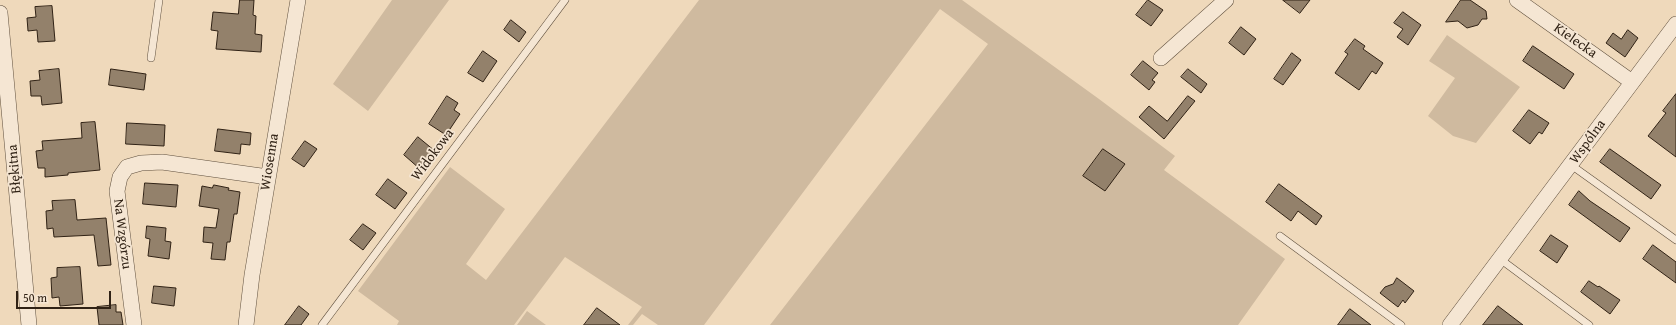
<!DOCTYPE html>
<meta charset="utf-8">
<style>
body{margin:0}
#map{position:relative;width:1676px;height:325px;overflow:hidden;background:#efd9bb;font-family:"Gentium Book Plus",serif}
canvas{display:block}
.scale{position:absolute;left:16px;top:291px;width:95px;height:18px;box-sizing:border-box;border:2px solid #302215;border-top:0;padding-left:5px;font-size:12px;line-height:14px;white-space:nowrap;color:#302215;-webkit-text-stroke:3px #f5e6d3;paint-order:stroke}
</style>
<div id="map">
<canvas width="1676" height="325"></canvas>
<div class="scale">50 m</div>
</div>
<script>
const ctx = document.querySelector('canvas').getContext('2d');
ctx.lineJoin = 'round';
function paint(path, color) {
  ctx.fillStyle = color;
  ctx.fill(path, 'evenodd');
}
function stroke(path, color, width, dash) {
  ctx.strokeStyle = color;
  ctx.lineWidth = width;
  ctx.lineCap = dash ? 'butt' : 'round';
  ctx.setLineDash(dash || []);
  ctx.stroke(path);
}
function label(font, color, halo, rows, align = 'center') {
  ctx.font = font + ' "Gentium Book Plus",serif';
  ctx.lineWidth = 3.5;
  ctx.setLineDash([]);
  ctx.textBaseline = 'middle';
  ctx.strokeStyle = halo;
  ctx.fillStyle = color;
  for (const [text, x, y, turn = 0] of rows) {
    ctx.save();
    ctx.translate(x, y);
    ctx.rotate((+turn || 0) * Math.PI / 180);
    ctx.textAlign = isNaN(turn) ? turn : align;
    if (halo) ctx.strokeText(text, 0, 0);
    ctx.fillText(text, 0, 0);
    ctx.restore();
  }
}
paint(new Path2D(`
 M392,0H449L368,111L333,84Z
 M699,0H962L1099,99L1175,156L1164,170L1285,259L1238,325H770L988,44L940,9L704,325H658L642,314L633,325H628L642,307L565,257L514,325H397L399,321L358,291L450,167L505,209L466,264L486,280Z
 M1447,35L1520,87L1476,143L1453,136L1428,116L1455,78L1429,61Z
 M527,311L546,325H517Z`), '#cfba9f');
const building = new Path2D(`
 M240,0H254L253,15L256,16L255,34L262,35L261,52L216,49L218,31L211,30L213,12L238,14Z
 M1148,0L1163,10L1151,26L1136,15Z
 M1283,0H1310L1300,13Z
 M1461,0H1470L1486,11L1487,19H1482L1478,25L1467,28L1458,21L1446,22Z
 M52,6L55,41L38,42L37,30L28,31L27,18L36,17L35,7Z
 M1403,12L1421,25L1408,45L1397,37L1403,29L1394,23Z
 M511,20L526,32L519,42L504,30Z
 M1241,27L1256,39L1244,55L1229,43Z
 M1628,30L1638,38L1625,57L1606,43L1613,33L1621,39Z
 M1355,39L1365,46L1363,49L1383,63L1376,74L1372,71L1359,90L1335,73L1348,54L1345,52Z
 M1533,46L1574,74L1564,89L1523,61Z
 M483,51L497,61L483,82L468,73Z
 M1292,53L1301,60L1283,85L1274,79Z
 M1143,61L1158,73L1152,80L1155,82L1149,90L1131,75Z
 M59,69L62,103L42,105L41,96H31L30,81L40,80L39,71Z
 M111,69L146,74L144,90L109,85Z
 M1188,69L1207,84L1201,93L1181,77Z
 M1676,94V157L1648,136L1666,113L1663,111Z
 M447,96L458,103L454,110L460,114L446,135L429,124Z
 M1188,96L1195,101L1164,139L1139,117L1149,106L1167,121Z
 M1529,110L1549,123L1542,134L1539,132L1530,144L1513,131Z
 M95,122L100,170L68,173V175L45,177V168H38L36,151L43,150L42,141L82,138L81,123Z
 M127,123L165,125L164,146L126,144Z
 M218,129L251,133L250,145L241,144L240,154L215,151Z
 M418,137L435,151L420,169L404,155Z
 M305,141L317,149L304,167L292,159Z
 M1103,149L1125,164L1105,191L1083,176Z
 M1610,149L1661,185L1651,199L1600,162Z
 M388,179L407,193L395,209L376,195Z
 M145,183L178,185L176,207L143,204Z
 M1279,184L1322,216L1316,225L1298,211L1291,221L1266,202Z
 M214,185L229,188L228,190L240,192L237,214H234L230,242H227L225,260L211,259L213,243L203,242L204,227L216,228L219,209L199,206L202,186L212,188Z
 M1579,191L1590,201L1630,228L1620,242L1569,205Z
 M75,200L77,220L106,218L111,265L98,266L94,235L54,237L53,228L47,229L46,211L53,210L52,201Z
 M363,224L376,233L363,250L350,240Z
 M147,226L166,228L165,241L171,242L169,259L148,256L150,239L146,238Z
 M1551,235L1568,246L1557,263L1540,251Z
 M1653,245L1676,262V283L1643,259Z
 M80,267L83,304L60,306L59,297L52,298L51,278L57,277V268Z
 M1397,278L1414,291L1405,303L1403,300L1398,307L1380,293L1385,287L1393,284Z
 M1589,281L1598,287L1599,286L1620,300L1610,314L1581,292Z
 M154,286L176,288L174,306L152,303Z
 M116,305V312H121L123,325H99L97,307Z
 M299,306L309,314L301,325H285Z
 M1498,306L1523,325H1483Z
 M597,308L620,325H584Z
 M1350,309L1371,325H1338Z`);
paint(building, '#93816b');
stroke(building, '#302215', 1);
const lane = new Path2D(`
 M151,58L159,0
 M1571,165L1676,240
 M1280,236L1401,325
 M1500,259L1589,325
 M322,325L565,0`);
const street = new Path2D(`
 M1517,0L1632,82
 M0,13L29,325
 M1161,58L1226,0
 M134,325L117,191L120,177L127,167L141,163L162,162L268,177
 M246,325L252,275L298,0
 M1450,325L1676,24`);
stroke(lane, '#60503e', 8);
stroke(street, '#60503e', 16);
stroke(lane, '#f5e6d3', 7);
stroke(street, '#f5e6d3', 15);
label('14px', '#302215', '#f5e6d3', [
 ["Kielecka",1575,41,35],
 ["Wspólna",1588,142,-54],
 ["Widokowa",433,155,-53],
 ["Wiosenna",270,162,-81],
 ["Błękitna",15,169,-95],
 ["Na Wzgórzu",122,234,83]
]);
</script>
